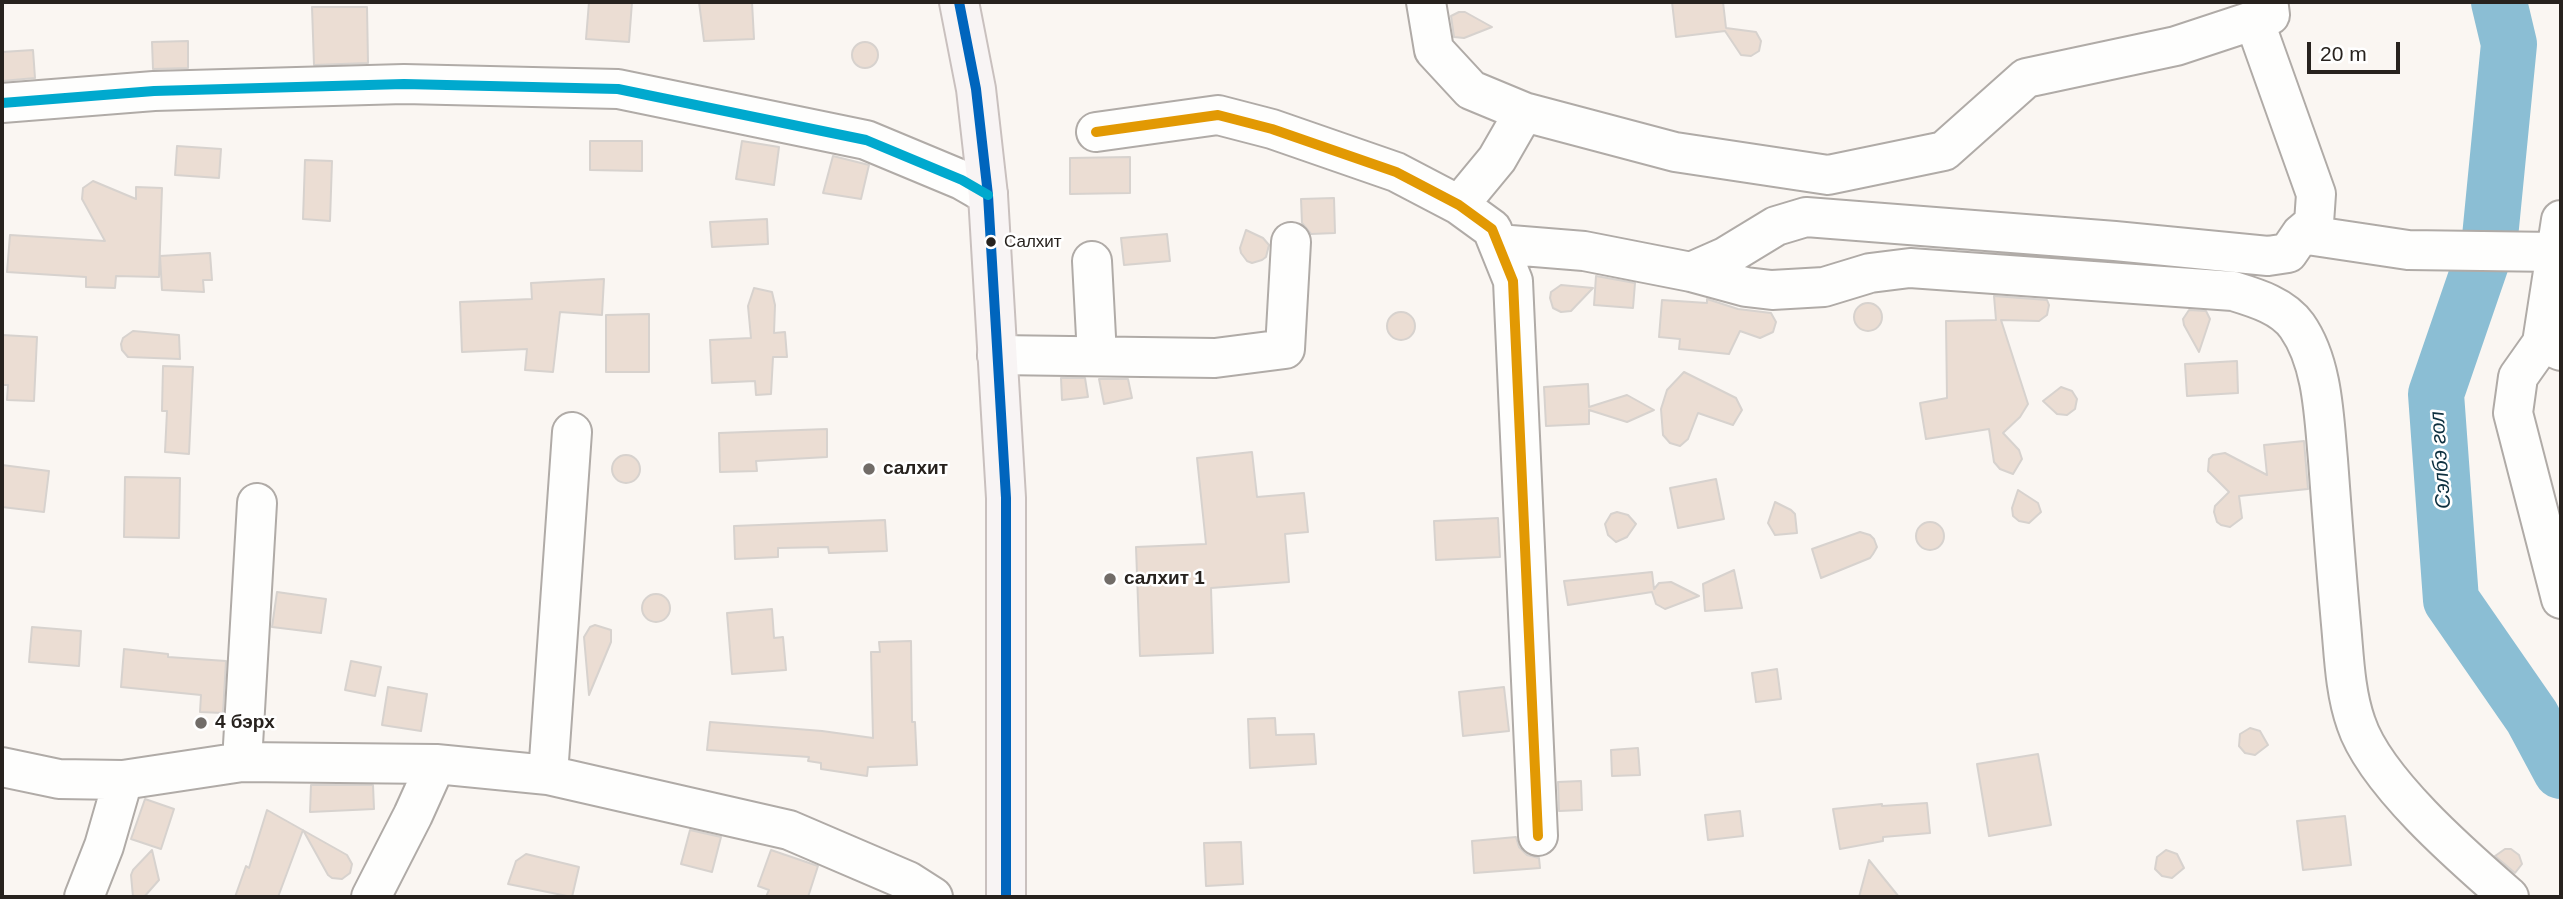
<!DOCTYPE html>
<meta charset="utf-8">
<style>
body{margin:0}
#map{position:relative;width:2563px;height:899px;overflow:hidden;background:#faf6f2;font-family:Helvetica,sans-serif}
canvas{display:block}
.frame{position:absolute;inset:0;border:4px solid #27221e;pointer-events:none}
.scale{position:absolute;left:2307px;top:42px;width:93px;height:32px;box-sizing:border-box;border:4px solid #27221e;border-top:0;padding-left:9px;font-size:21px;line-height:24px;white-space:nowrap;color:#27221e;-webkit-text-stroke:5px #fff;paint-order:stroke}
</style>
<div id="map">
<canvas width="2563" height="899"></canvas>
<div class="frame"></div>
<div class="scale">20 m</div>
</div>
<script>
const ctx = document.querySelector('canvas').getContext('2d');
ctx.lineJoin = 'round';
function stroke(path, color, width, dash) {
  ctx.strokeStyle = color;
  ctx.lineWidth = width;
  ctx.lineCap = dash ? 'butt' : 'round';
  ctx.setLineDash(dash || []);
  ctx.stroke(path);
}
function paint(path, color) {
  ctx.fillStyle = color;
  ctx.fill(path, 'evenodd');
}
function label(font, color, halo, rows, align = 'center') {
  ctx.font = font + ' Helvetica,sans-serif';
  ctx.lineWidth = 5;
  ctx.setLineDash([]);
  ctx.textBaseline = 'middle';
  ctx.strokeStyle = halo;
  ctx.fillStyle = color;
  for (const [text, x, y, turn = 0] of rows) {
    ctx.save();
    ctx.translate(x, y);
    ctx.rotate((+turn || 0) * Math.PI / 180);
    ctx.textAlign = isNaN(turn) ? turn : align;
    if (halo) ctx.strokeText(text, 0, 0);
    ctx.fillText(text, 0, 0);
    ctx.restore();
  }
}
stroke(new Path2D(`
 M2499,2L2509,44L2490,237L2436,394L2451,600L2532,717L2561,771`), '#8bbed4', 56);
const building = new Path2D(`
 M589,2H632L629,42L586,39Z
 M699,2H752L754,39L704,41Z
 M1672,2H1723L1726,28L1756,32L1761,41L1759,51L1751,56L1741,55L1725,31L1676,37Z
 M312,7H367L368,63L314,65Z
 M1459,12H1465L1492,27L1464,38L1454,37L1451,16Z
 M188,41V68L153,69L152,42Z
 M852 55a13 13 0 1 1 26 0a13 13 0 1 1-26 0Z
 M33,50L35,78L2,81V52Z
 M590,141H642V171L590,170Z
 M742,141L779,147L774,185L736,179Z
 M177,146L221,149L219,178L175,175Z
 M833,156L869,165L861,199L823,193Z
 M1130,157V193L1070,194V158Z
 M305,160L332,161L330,221L303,219Z
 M93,181L136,199V187L162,188L159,277L116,276L115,288L86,287V277L7,272L10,235L105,241L82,199L83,188Z
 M1334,198L1335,233L1311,234L1302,223L1301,199Z
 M767,219L768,244L712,247L710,222Z
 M1246,230L1263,238L1269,245L1266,257L1262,260L1252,263L1247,261L1241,253L1240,248Z
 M1167,234L1170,261L1124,265L1121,238Z
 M210,253L212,280H203L204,292L162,290L160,256Z
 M1596,276L1635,283L1633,308L1594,305Z
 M604,279L602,315L560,312L553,372L525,370L527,349L462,352L460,302L532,299L531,283Z
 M1561,285L1593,288L1571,311L1561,312L1553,308L1550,298L1551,292Z
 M754,288L772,292L775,305L774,333L785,332L787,357H773L771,394L756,395L755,381L712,383L710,340L751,338L748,306Z
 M1994,296L2047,300L2049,305L2047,315L2039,321L2001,320L2028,404L2020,417L2003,433L2019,450L2022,459L2013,474L2000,469L1994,462L1989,429L1926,439L1920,403L1947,398L1946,321L1996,320Z
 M1707,299L1738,309L1771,313L1776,322L1773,332L1760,338L1740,331L1729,354L1679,349L1680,339L1659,337L1662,300L1707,303Z
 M1854 317a14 14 0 1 1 28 0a14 14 0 1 1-28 0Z
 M2189,310L2206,311L2210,319L2199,352L2184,325L2183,319Z
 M1387 326a14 14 0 1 1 28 0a14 14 0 1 1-28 0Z
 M649,314V372H606V315Z
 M133,331L179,335L180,359L128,357L122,350L121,344L123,338Z
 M2,335L37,337L34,401L7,400L8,385H2Z
 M2237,361L2238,393L2187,396L2185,364Z
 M163,366L193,367L189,454L165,452L167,411H162Z
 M1684,372L1736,398L1742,410L1733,425L1698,413L1688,439L1680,446L1670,443L1663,435L1661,409L1667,390Z
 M1061,378H1085L1088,397L1062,400Z
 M1099,379H1128L1132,398L1104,404Z
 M1588,384L1589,407L1627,395L1654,410L1627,422L1589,410V424L1546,426L1544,387Z
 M2061,387L2072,391L2077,399L2075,409L2067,415L2057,414L2043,401Z
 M827,429V457L756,461L757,471L720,472L719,433Z
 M2304,441L2308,489L2239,496L2242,518L2230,527L2221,525L2217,522L2214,512L2215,506L2229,492L2208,471L2209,459L2213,455L2225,453L2267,475L2264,445Z
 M1252,452L1257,497L1304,493L1308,532L1285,534L1289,582L1211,588L1213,653L1140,656L1136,547L1206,544L1197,458Z
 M612 469a14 14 0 1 1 28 0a14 14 0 1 1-28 0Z
 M2,465L49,471L44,512L2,507Z
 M125,477L180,478L179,538L124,537Z
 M1716,479L1724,519L1678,528L1670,488Z
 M2018,490L2038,503L2041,512L2029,523L2019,521L2013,516L2012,508Z
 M1775,502L1791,510L1795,514L1797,533L1775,535L1768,523Z
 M1617,512L1628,515L1636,524L1627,537L1616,542L1608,535L1605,524L1611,514Z
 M1498,518L1500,557L1436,560L1434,521Z
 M885,520L887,551L829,553L828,547L778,548V557L735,559L734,526Z
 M1916 536a14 14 0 1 1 28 0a14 14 0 1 1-28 0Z
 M1860,532L1870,535L1874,539L1877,547L1873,554L1870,558L1821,578L1812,549Z
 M1734,570L1742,608L1705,611L1703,584Z
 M1652,572L1654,589L1659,583L1671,582L1699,596L1665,609L1656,604L1652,592L1568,605L1564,581Z
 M277,592L326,599L321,633L272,627Z
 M642 608a14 14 0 1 1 28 0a14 14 0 1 1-28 0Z
 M772,609L774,638L783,637L786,670L732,674L727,613Z
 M595,625L611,630V642L589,695L584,637L590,627Z
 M32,627L81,631L79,666L29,662Z
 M911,641L912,722H915L917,765L868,767L867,776L821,769V763L808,761L809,757L707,750L710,722L822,731L873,738L871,652H880L879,642Z
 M124,649L168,654V657L226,661L223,713L200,712L201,695L121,687Z
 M351,661L381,667L375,696L345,690Z
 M1777,669L1781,699L1756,702L1752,673Z
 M388,687L427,694L421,731L382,725Z
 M1504,687L1509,731L1463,736L1459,692Z
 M1275,718L1276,735L1314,734L1316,764L1250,768L1248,719Z
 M2250,728L2260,731L2268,745L2255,755L2245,753L2239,746L2240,734Z
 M1638,748L1640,775L1612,776L1611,750Z
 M2038,754L2051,825L1989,836L1977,764Z
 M1581,781L1582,810L1559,811L1558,782Z
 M311,785H373L374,809L310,812Z
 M145,799L174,809L161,849L131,839Z
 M1927,803L1930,833L1883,837V841L1840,849L1833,809L1882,804V806Z
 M267,810L347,855L352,864L350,873L342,879L332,878L328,875L303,830L278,897H235L246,866L249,868Z
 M1740,811L1743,836L1708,840L1705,815Z
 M2345,816L2351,865L2303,870L2297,821Z
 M690,830L721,837L712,872L681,864Z
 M1516,837L1519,847L1527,855L1539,858L1540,868L1474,873L1472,841Z
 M1241,842L1243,884L1206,886L1204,843Z
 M2505,849H2511L2519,855L2522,864L2515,873L2495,856Z
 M152,850L159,880L144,897H133L131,875L133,870Z
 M771,850L818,866L808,897H766L769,890L758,886Z
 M2166,850L2177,854L2184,868L2172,878L2162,876L2155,869L2157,857Z
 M526,854L579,867L572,897L508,884L516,861Z
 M1869,860L1899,897H1859Z`);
paint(building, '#ebddd3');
stroke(building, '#d7d2ce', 2);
const minor = new Path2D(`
 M1426,2L1434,50L1471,90L1524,112L1675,152L1828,175L1944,151L2026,78L2176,46L2270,15L2269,7
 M2,103L154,91L404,84L618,89L866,140L962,180L988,195
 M1096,132L1218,115L1272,129L1396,172L1459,205L1492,229L1513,281L1538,836
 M1459,205L1497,159L1524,112
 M2561,220L2542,343L2561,351
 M2301,234L2408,250L2556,252
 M1498,244L1584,251L1691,272L1725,257L1776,226L1806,217L2115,241L2268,256L2288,253L2301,234L2314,223L2316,194L2254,20
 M1092,261L1097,356
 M1691,272L1746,287L1772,290L1824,287L1870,273L1910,268L2233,291C2256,298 2283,306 2297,326C2323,363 2324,417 2328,460C2332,514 2336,569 2341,624C2344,656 2345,692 2356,723C2375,781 2463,857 2509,897
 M2542,343L2518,377L2513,413L2561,599
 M997,355L1215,358L1285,349L1291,242
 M242,762L257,503
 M2,767L59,779L123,780L242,762L436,764L548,775L789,830L908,881L933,897
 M548,775L572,432
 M84,897L104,846L123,780
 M371,897L413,815L436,764`);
const major = new Path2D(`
 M959,2L976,89L988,195L1006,498V897`);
stroke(minor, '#b0aba7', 42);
stroke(major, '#c9c0be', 42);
stroke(minor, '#fefefd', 38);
stroke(major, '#f8f4f4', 38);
stroke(new Path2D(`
 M959,2L976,89L988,195L1006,498V897`), '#0065bd', 10);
stroke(new Path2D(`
 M2,103L154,91L404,84L618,89L866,140L962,180L988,195`), '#00a9ce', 10);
stroke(new Path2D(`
 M1096,132L1218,115L1272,129L1396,172L1459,205L1492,229L1513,281L1538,836`), '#e29903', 10);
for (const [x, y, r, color] of [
 [991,242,6,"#27221e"],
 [869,469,7,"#716c68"],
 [1110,579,7,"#716c68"],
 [201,723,7,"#716c68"]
]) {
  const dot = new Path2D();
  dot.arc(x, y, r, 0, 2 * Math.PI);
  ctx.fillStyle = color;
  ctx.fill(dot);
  stroke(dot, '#fff', 2.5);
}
label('17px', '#27221e', '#fff', [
 ["Салхит",1004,242]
], 'left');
label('bold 19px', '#27221e', '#fff', [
 ["салхит",883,469],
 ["салхит 1",1124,579],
 ["4 бэрх",215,723]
], 'left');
label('italic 21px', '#0d303f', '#fff', [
 ["Сэлбэ гол",2441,460,-94]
]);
</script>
